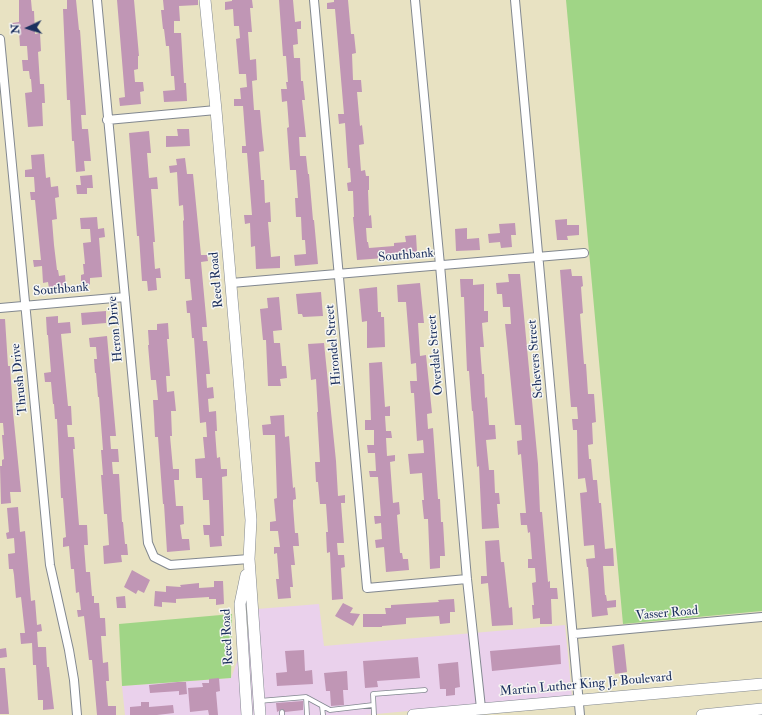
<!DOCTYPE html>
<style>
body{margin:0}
#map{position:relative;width:762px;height:715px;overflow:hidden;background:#e8e2c2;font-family:"IM FELL Double Pica",serif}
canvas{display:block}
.north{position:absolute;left:8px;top:8px;width:40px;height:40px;-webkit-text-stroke:3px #f6f6f2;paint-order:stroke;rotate:266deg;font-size:11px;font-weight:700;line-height:16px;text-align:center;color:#1b2f5e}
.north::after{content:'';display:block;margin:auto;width:14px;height:18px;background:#1b2f5e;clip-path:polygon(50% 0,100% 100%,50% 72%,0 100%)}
</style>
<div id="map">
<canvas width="762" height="715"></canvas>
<div class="north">N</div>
</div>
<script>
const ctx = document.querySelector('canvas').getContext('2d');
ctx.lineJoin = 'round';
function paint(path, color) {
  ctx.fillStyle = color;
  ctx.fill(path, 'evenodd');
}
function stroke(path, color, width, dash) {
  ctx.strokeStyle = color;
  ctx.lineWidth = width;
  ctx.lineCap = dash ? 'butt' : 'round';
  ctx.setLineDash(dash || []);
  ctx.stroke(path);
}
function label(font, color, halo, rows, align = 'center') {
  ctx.font = font + ' "IM FELL Double Pica",serif';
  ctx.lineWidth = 3;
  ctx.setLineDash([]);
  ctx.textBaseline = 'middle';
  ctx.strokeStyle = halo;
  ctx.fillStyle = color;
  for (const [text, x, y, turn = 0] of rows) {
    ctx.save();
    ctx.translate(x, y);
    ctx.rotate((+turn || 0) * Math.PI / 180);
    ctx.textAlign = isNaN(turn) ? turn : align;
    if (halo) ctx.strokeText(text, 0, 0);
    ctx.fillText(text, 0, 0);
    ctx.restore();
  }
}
paint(new Path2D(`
 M319,604L324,646L565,625L572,696L365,715H125L122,686L231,678L257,609Z`), '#ead1ec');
paint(new Path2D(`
 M566,0H762V611L623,624Z
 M232,614L231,678L122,686L119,624Z`), '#a0d586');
paint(new Path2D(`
 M19,0H31L32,11H34L35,34L40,33L41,51L38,52L40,84H44L45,103H42L43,126L28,127L25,93L32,92L31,79H30L29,71H23L22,60H28L27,46H20L19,31H13L12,23L19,22Z
 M67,0H76L79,30H80L86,115H81L82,129H88L91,161H84L85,171L76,172L74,141H72L70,100H67L63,9H67Z
 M117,0H134L139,56H138V69L134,70L135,82H143L144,91L140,92L141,104L120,106L119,98L125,97Z
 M163,0H198V5L179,6L180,21H174V33H181L184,83H186L187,101L164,102L163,91L175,90L174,76H171L169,46H166L164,29H163L161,10H164Z
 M232,0H252L253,8H250L252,32H248L250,60L256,59L257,80L252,81L254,110H260L262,132L264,151L259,152L261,180H264L265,203L270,202L271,222H268L271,257L280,256V268L256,269L255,246L251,247L250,223L245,224L244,215H252L247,153H242V146H246L243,106H234V99H241L240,88L247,87L246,74H239L236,39L240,38L239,26H234L233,9L225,10V2L232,1Z
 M279,0H293L295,22L301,21V29H297L298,44L293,45L294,58H300L301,81H303L305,100H302L306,137H299L300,156H306L308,174H309L313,220H314L318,264L295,266L294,255L306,254L305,240H302L301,217H296L295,198H298L296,170H290L287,128L289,127L287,101L282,102L281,89H287L286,82H288L286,56H283Z
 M334,0H348L351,34H354L356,53L352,54L353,80H361L362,92H357L360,126L362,125L364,144L359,145L361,171L365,170L366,176H369V190H368L369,216L371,215L372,228H366L367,242H368L369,248L394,246V243L406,242L405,236L416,235L417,252L385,255V258L357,260L353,217H354L353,191H348L347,183L351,182L350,168H348L345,123L339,124L338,114H344L335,9H327V3L334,2Z
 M177,129H189L190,146L166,147V136H178Z
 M149,131L151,153H147L149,178L157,177L158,189H151L155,242H153L155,269L160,268L161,278H156L157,290L148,291L147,281H142L139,236H137L129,133Z
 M44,154L46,178L50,177L51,187L58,186L59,197L55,198L57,219L52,220L54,245L57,270H58L59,276L65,275L66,287L49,288L48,282L43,283L42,266L34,267L33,260H41L35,200H31L30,192H35L34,177H25V170L32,169L31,155Z
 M185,158L187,174H193L201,255H207L208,261L201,262L207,327H202L203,341H207L210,374H206L207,388L213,387L214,398L208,399L209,412L216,411L217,431H215L217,458L220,457L221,469H227V476L222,477L224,536H221L222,546L210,547L209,535H204L203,525H210L209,500H203L202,478H196L195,459L205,458L203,437H207L206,422L200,423L194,338H192L190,313H187L186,301L192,300L190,279H185L183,221L184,220L183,205L179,206L177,172L170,173L169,166L177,165L176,159Z
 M92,175L93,188H87V194H77L76,185H81L80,176Z
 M97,217L98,229L104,228L105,237L99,238L102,277L90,278V285L81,286V275L84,274L83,264H85L83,243L91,242L90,229H81L80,218Z
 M567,219V225H579V235L567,236L568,240H557L555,220Z
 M515,223L516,235H511L512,247L501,248L500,242L489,243L488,234L500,233L499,224Z
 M467,228V239L479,238L480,250L456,251L455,229Z
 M571,269L572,276H582L583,286L581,287L583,313L580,314L584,364H586L588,394H594L596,422L592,423L593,444L588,445L589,459H591L593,480H597L599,503H601L605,549L613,548L614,566H603L605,595H606L607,601L616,600V607L607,608L608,615L592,617L588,567H587L586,559L595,558L594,545L584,546L580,493L587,492L585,478L578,479L577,430H573L572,419H578L577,407H571L560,270Z
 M508,274H520L538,464L540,512H542L548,582L550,581V588H557L558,599H551L552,624H540V618L533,619L532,605H534L532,583L536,582L535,568H528V559H532L530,532L528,533L527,525H521L520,513H526L521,454L518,455L517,441L522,440L521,425H515L507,343L505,324H511L510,307H503L502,294H497L496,283L509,282Z
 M460,279H473V285L484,284V311H488V322L482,323L484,347H480L482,374H484L485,398L487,397L489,425H495L496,439L486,440L489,470H494L495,493H499L500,504H497L499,528L482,529L479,466L477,467L473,411H472L469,371H467L464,297H461Z
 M420,283L424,323H418L420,356L426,355L432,413L427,414L428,429L433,428L438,499H440L441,522H443L445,556H440V568L430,569L428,519H424L422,500H424L422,473L410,474L408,454L424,453L423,440L417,441L414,393H411L410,381H417L416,363L411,364L406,302H398L397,285Z
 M377,287L378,312H381V317H384L385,347L367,348V321L362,322L359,289Z
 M321,292L323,316L303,317L302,314H298L296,294Z
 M279,297L282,330L273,331L274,343H280L282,366H286L287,378L280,379L281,386H268L266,340H263L260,309L268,308L267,298Z
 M106,311V323L82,325L81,313Z
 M58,316V323L70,322L71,333L61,334L68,406H71L72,425H67L68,437H74L75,449H73L79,525H87L88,545H84L86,572H90L92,596H94V603H99L100,618H105L106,636H101L103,663L108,662L109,681H106L108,706H116V715H97L92,660H89L84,616L78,617L77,610H81L79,592L76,593L74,569H71L69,546L63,547V538L66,537L63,498H61L57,419H55L54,404H53L51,382H45L44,373L51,372L48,335H47L46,317Z
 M0,319H5L8,366H10L13,412L21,492H10L11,503L1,504L0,466H2V460L4,459L2,435H4L3,423H0Z
 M168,323L169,339H167L170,376H166L167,392L174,391L176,411H171L172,436H170L173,469H179V480H174L176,506H183L184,524L180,525L182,539H189L190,550L167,552L164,504H163L158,437H155L154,416L153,400H158L156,380H151L148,345H149L148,330H157V324Z
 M107,336L116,436H110L111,449H118L119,462H112L113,474H119L122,522H123L125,544H127L128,555H121L122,562L104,564L103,546L109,545L107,514H104L101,475H103L101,450H103L99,397H98L96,373H95L94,359H97L96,347H90L89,338Z
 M324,343L336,461L338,496L345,495V503H341L344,543H337L338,555H344L345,567L341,568L343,599L332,600L330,552L327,553L326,532H328L326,504H320L318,482H316L315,462H320L317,412H318L316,379L311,380L308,344Z
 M382,362L385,407L390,406V416H385L386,431H391L392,438H386L387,456L395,455V461L390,462L393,503L399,502L400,514L397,515L400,553H402L403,559H408L409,570L386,572L384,547L376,548L375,540L382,539L381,523L375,524L374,516H381L378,477H370L369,471H376L375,453H368L367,445H374V430H365V420H371L369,363Z
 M284,415L285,437L289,436L293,488L295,487L296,499L293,500V506L295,533H298L299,546H293L295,565H291L293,587H290L291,598L278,599L276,579H279L277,553L274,554V547H280L278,531H270V522L276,521L274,499L277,498L275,435H263L262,425L271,424L270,416Z
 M18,507L20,532L25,531L31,601L35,600L37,625L41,624L42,631L37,632L38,647H46L47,667H49L54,709L43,710V700H38L36,665H33L32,643L21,644L20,633H25L21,597L16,598L14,575L13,569H9L8,554L15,553L14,538L7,539L6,533L9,532L7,508Z
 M499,540L501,562H504L509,608L512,607L513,625L492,626L488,583L481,584V576H487L485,541Z
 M132,570L150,580L144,593L138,590L136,594L124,587Z
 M214,581H223L224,604L216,605V599H209V597L176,599V603L162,602V607L154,606L155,591L166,592V586L181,587L180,585L199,583V588L214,587Z
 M125,596L126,608H117L116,597Z
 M454,599L455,612H450V623L440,624L439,616L406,618V624L382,626V627H363V614H386L385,608H391V605L439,602L438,600Z
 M343,603L353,608L350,613L360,614L353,626L335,616Z
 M624,644L627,672L615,674L612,646Z
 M560,645L561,664L492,671L490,651Z
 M6,648L7,657L0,658V649Z
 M304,650L305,671L312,670L313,684L277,686L276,673L287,672L285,651Z
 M418,657L420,678L377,681L378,687L365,688L363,661Z
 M458,662L460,687L455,688V695L446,696V689H440L438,664Z
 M0,668H5L9,714H0Z
 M347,671L348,690H343L344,705L331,706L330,691H326L324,673Z
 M219,678L220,691L216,692L218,715H209L208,710L190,712L188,688L203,687L202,683H209V679Z
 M178,682H186L187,694L179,695V691L150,693L149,685Z
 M303,701V710L285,712L282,709L277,712L276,703Z
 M141,702H149V707L173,705L174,713L157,715H130V707L141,706Z`), '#c096b5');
const lane = new Path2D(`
 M306,697L307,715
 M259,701L306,697L330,710L373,705
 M322,706L323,715
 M282,712V715
 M374,715L373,694L425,690`);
const street = new Path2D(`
 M97,0L148,543L154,557L170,565L249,559
 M314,0L367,588L467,579
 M415,0L440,265L467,579L481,708
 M515,0L580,715
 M0,39L50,565L69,650L74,680L77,715
 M107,120L216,110
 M231,283L584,253
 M0,308L125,297
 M574,634L762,617`);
const secondary = new Path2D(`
 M205,0L216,110L251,520L249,559L260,715
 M246,575L240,604L247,715
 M413,715L762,684
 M702,715L762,709`);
stroke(lane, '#828890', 5.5);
stroke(street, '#828890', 10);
stroke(secondary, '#828890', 12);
stroke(lane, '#fff', 4);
stroke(street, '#fff', 8);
stroke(secondary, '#fff', 11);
label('13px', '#1b2f5e', '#f6f6f2', [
 ["Southbank",406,256,-5],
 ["Reed Road",217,280,-95],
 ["Southbank",61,290,-5],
 ["Heron Drive",116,329,-95],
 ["Hirondel Street",334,345,-95],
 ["Overdale Street",436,355,-95],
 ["Schevers Street",536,359,-95],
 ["Thrush Drive",20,379,-96],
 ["Vasser Road",667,614,-5],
 ["Reed Road",228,637,-93],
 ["Martin Luther King Jr Boulevard",586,685,-5]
]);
</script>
